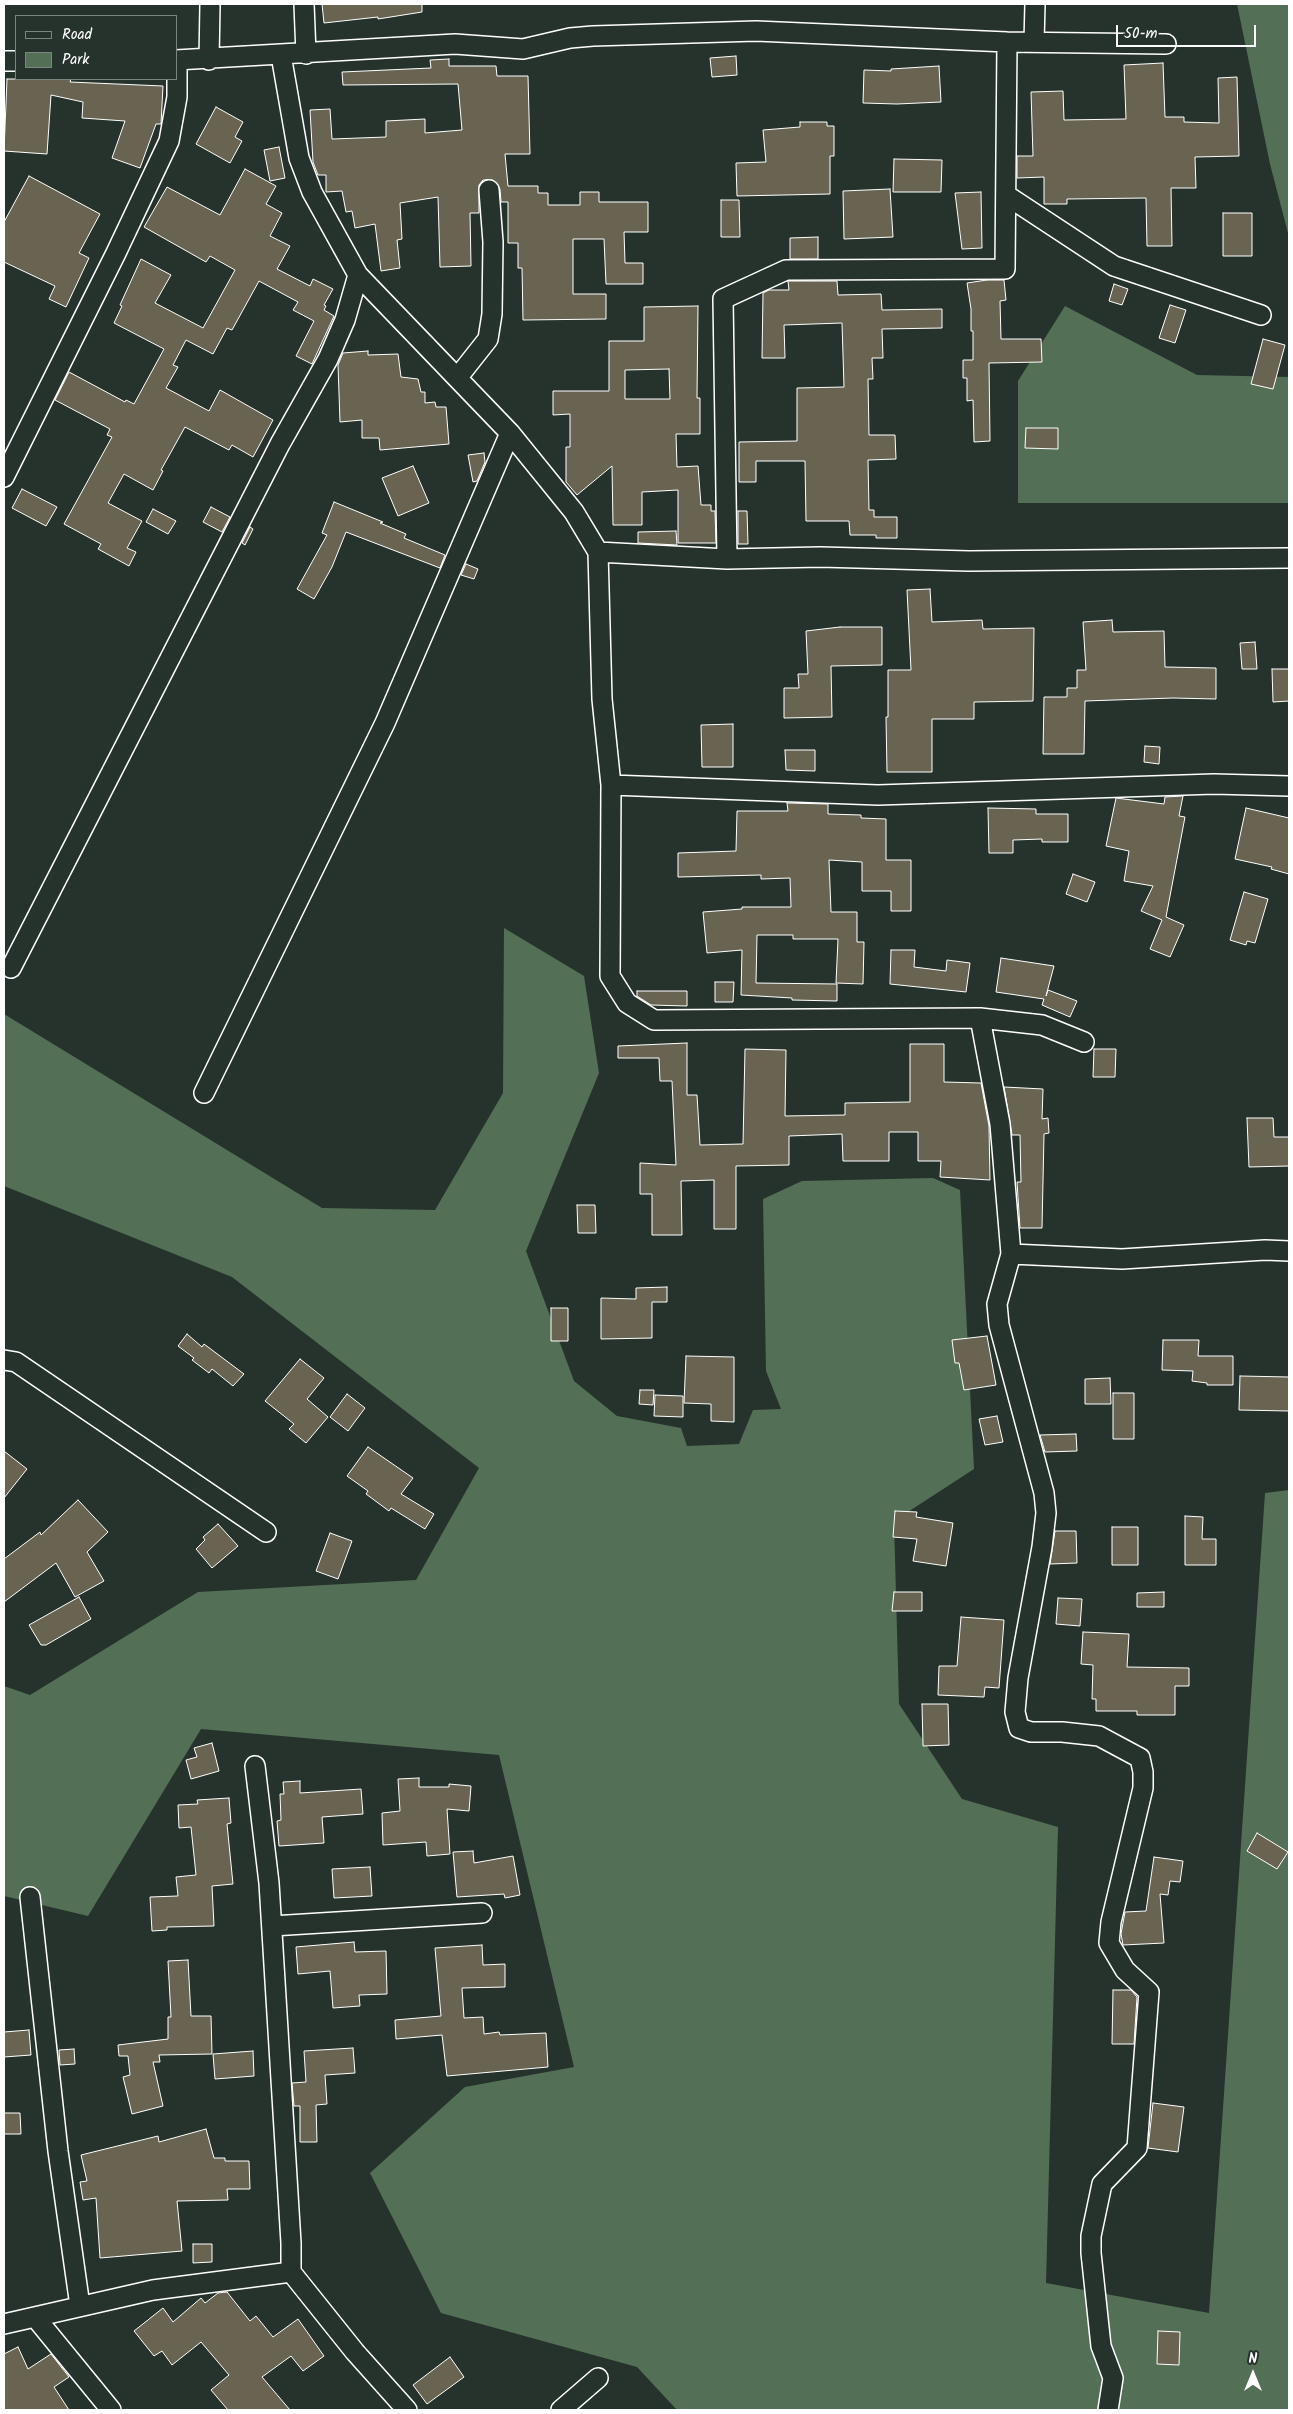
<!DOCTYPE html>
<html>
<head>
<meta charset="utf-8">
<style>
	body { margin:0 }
	#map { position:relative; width:1293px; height:2414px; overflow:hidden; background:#26332d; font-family:Kalam,sans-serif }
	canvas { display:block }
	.frame { position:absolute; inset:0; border:5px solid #fff; pointer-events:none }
	.legend { position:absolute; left:15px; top:15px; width:162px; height:65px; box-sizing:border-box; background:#26332d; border:1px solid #7d8581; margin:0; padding:6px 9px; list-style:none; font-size:15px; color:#fff }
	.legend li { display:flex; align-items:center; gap:10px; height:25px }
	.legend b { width:25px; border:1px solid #7d8581 }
	.north { position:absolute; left:1228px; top:2349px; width:50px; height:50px; -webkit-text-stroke:4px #26332d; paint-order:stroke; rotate:0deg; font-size:14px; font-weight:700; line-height:20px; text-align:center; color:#fff }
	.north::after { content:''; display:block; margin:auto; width:18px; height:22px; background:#fff; clip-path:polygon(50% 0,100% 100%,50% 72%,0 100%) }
	.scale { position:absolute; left:1116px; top:25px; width:140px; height:22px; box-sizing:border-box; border:2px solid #fff; border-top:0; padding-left:6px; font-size:15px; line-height:18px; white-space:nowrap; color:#fff; -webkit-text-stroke:4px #26332d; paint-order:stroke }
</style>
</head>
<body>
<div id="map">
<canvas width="1293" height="2414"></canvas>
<div class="frame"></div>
<ul class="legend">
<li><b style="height:6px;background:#26332d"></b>Road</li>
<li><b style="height:14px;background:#536f56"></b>Park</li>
</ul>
<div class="north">N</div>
<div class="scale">50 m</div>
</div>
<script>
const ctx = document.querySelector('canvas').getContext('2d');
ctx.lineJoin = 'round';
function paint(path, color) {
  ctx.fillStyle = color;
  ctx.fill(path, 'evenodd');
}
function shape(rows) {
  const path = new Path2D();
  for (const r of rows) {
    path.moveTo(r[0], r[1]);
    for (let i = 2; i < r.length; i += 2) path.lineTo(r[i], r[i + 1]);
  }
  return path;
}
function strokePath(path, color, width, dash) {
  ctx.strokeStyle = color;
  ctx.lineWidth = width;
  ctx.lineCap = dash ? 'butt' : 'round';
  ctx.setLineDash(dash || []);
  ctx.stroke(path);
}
const green = shape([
	[1237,4,1289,4,1289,237,1270,164],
	[1065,306,1197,375,1289,377,1289,503,1018,503,1018,381],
	[504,928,584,976,599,1073,526,1251,574,1381,617,1416,681,1428,687,1446,739,1444,753,1410,781,1409,766,1371,763,1199,802,1181,933,1178,960,1190,974,1469,894,1521,899,1704,962,1799,1058,1827,1046,2283,1209,2313,1265,1493,1289,1490,1289,2410,677,2410,637,2367,441,2313,370,2173,465,2087,574,2067,499,1755,201,1729,88,1916,4,1896,4,1686,30,1695,198,1592,416,1580,479,1468,232,1277,4,1186,4,1014,322,1208,435,1210,503,1093]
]);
const building = shape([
	[322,4,422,4,422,12,378,19,378,17,324,23,322,4],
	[736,56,737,75,712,77,710,58,736,56],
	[449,59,449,66,496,66,497,76,528,76,530,154,505,154,508,186,538,186,538,193,548,193,548,205,580,205,580,192,599,192,599,202,648,202,648,232,624,232,625,263,643,263,643,284,606,284,604,239,573,239,573,294,606,294,606,319,523,320,522,268,518,268,518,243,508,243,508,202,501,202,500,189,493,180,483,180,479,185,479,213,470,213,471,266,440,267,438,197,400,203,402,239,397,240,400,268,381,271,375,224,355,228,352,211,346,212,342,191,326,192,326,175,318,175,313,162,310,110,330,109,332,139,386,137,386,121,425,119,425,133,462,130,458,84,343,85,342,72,431,68,430,60,449,59],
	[1163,63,1165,117,1184,117,1184,122,1219,123,1218,78,1237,77,1239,156,1195,157,1196,188,1171,188,1172,246,1147,246,1146,198,1067,199,1067,204,1044,204,1044,177,1017,178,1017,156,1033,156,1031,92,1063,91,1064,120,1126,119,1124,65,1163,63],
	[939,66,941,102,897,104,863,103,864,70,891,71,891,69,939,66],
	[7,79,71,79,70,82,163,86,161,124,156,124,140,168,112,158,125,121,82,118,83,102,51,95,47,154,4,151,7,79],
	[216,107,243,122,235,137,242,141,230,163,196,144,216,107],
	[800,122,827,122,827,126,834,126,834,156,830,156,830,194,737,196,736,163,766,162,763,130,800,127,800,122],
	[279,147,285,178,270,181,264,150,279,147],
	[894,159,942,160,941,192,893,192,894,159],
	[245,169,276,186,266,204,282,213,270,236,290,246,277,269,310,286,313,279,333,289,324,305,326,306,324,310,334,316,312,364,296,356,314,321,293,310,298,302,259,281,232,330,227,328,213,354,186,340,173,365,178,367,166,388,209,411,220,390,273,420,253,457,232,445,229,450,185,427,161,470,163,471,153,490,124,474,108,503,142,521,127,548,136,552,129,566,98,549,101,544,64,524,112,437,107,435,110,429,55,400,69,372,125,402,126,400,134,404,164,349,114,323,122,306,120,305,141,259,171,275,155,303,203,328,235,270,210,256,206,262,144,227,167,187,220,215,245,169],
	[29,176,100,214,79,253,89,258,66,307,49,299,55,286,4,262,4,222,29,176],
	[890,189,893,237,844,239,843,191,890,189],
	[981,192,982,248,962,249,955,193,981,192],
	[721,200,739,200,740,237,721,237,721,200],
	[1223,213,1252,213,1252,256,1223,256,1223,213],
	[818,237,818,259,790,259,790,238,818,237],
	[987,280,1004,280,1006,300,1000,301,1001,339,1041,339,1042,362,989,363,990,441,974,442,973,400,967,401,967,378,963,378,963,360,973,360,973,331,971,331,971,309,967,283,987,280],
	[788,281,837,281,838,295,881,294,882,310,942,309,942,328,882,329,883,358,872,358,873,379,868,379,869,435,895,435,896,459,868,460,869,510,874,510,874,517,897,517,897,538,876,538,876,535,850,535,849,521,806,521,805,461,756,461,756,482,739,482,739,442,797,441,797,388,844,387,842,323,784,325,785,358,762,358,763,293,769,290,789,290,788,281],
	[1114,284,1128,289,1122,305,1109,301,1114,284],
	[1170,305,1186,310,1175,343,1159,338,1170,305],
	[698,306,697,398,700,398,700,434,676,434,677,467,698,466,701,505,711,505,711,511,715,511,716,543,678,543,678,490,642,492,642,525,613,525,612,466,577,495,566,482,566,447,570,447,570,414,553,415,553,391,609,391,609,341,644,341,644,307,698,306],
	[669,369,670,399,625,399,625,370,669,369],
	[1263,339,1285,345,1273,389,1251,384,1263,339],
	[368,351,368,355,398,354,401,377,418,379,421,392,425,392,425,403,435,402,436,407,446,407,449,444,380,450,379,438,362,438,362,420,340,422,338,365,343,353,368,351],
	[1026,428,1058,428,1058,449,1025,448,1026,428],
	[484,453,485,462,477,481,473,482,468,455,484,453],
	[413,466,429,503,398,516,382,478,413,466],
	[22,489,57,507,46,526,12,508,22,489],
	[334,502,383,522,380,523,406,534,404,538,445,555,440,568,346,532,332,567,314,599,297,589,327,535,322,533,334,502],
	[211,507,230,517,222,532,203,522,211,507],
	[153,509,176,521,168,534,146,522,153,509],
	[738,511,747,511,748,544,738,544,738,511],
	[250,527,253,529,245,545,242,543,250,527],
	[676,531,677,545,638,543,638,532,676,531],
	[466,564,478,569,474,579,461,575,466,564],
	[930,589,932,622,982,620,983,629,1034,628,1033,701,974,702,974,719,932,719,932,772,887,772,886,717,888,717,888,670,911,670,907,590,930,589],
	[1112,620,1113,632,1164,631,1165,667,1216,668,1216,699,1173,698,1085,701,1084,754,1043,754,1044,697,1067,697,1067,688,1077,688,1077,670,1086,670,1083,622,1112,620],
	[840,627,882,627,882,665,831,666,832,717,784,718,784,688,799,688,798,674,808,674,806,631,840,627],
	[1255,642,1257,669,1242,669,1240,643,1255,642],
	[1272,669,1289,669,1289,701,1273,702,1272,669],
	[733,724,733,767,702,767,701,725,733,724],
	[1145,746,1160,747,1159,764,1144,762,1145,746],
	[785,750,815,750,815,771,786,770,785,750],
	[1183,796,1179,816,1185,817,1166,917,1184,925,1170,957,1150,949,1162,920,1141,911,1153,886,1124,881,1129,851,1106,846,1116,798,1164,804,1165,797,1183,796],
	[787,803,828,804,828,814,861,815,861,818,886,819,886,860,911,860,911,911,891,911,891,891,862,891,862,862,829,860,831,912,857,912,857,942,864,942,863,984,836,983,838,939,793,939,793,935,757,935,756,983,837,984,837,1001,792,1000,792,998,741,995,742,950,707,953,703,912,742,909,742,907,791,907,790,878,761,879,761,875,678,877,678,853,736,851,737,811,788,811,787,803],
	[988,808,1036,809,1036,814,1068,814,1068,842,1042,842,1042,839,1013,840,1013,853,989,853,988,808],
	[1246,808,1289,818,1289,874,1271,869,1272,867,1235,859,1246,808],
	[1073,874,1095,882,1087,902,1066,894,1073,874],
	[1244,892,1268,899,1255,943,1247,941,1246,945,1230,940,1244,892],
	[891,950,915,950,914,967,946,971,947,960,970,963,966,992,890,984,891,950],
	[1001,958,1054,966,1046,996,1048,990,1077,1001,1070,1017,1042,1005,1044,999,996,992,1001,958],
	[715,982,734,982,733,1002,715,1002,715,982],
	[637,991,687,991,687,1006,651,1005,637,996,637,991],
	[687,1043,687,1095,697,1095,700,1145,743,1144,745,1049,786,1050,785,1116,845,1115,845,1103,910,1102,910,1044,944,1044,944,1082,981,1083,989,1126,990,1180,940,1177,941,1161,918,1161,918,1132,889,1132,889,1161,843,1161,842,1134,789,1136,789,1165,736,1166,736,1229,714,1229,714,1180,681,1181,682,1235,652,1235,652,1194,640,1194,640,1163,676,1165,672,1081,660,1081,659,1058,618,1058,618,1046,687,1043],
	[1094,1049,1116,1049,1115,1077,1093,1077,1094,1049],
	[1004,1087,1043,1089,1042,1119,1048,1118,1049,1133,1044,1134,1042,1228,1020,1228,1017,1182,1021,1182,1020,1135,1012,1135,1004,1087],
	[1247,1118,1273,1118,1274,1137,1289,1137,1289,1166,1249,1167,1247,1118],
	[577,1205,595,1205,596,1233,578,1233,577,1205],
	[667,1287,667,1302,652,1302,652,1338,601,1339,601,1298,636,1299,636,1288,667,1287],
	[551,1308,568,1308,568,1341,551,1341,551,1308],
	[187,1334,202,1347,204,1344,244,1374,233,1386,212,1369,209,1373,192,1360,194,1358,178,1346,187,1334],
	[987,1336,996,1385,964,1390,959,1363,955,1363,952,1340,987,1336],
	[1163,1340,1199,1340,1198,1356,1233,1356,1233,1385,1207,1385,1207,1383,1192,1381,1193,1371,1162,1370,1163,1340],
	[686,1356,734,1357,734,1422,711,1421,711,1404,684,1403,686,1356],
	[300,1359,324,1378,307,1399,328,1417,306,1443,289,1429,294,1424,265,1401,300,1359],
	[1240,1376,1289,1377,1289,1411,1239,1410,1240,1376],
	[1110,1378,1111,1404,1085,1404,1085,1379,1110,1378],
	[640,1390,654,1390,653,1405,639,1404,640,1390],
	[1113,1393,1134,1393,1134,1439,1113,1439,1113,1393],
	[347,1394,365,1408,348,1431,330,1417,347,1394],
	[655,1395,683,1396,683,1417,654,1416,655,1395],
	[997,1416,1003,1442,985,1445,979,1419,997,1416],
	[1076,1434,1077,1451,1045,1452,1040,1435,1076,1434],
	[368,1447,413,1478,401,1494,434,1514,425,1529,391,1508,389,1511,366,1494,368,1491,347,1476,368,1447],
	[4,1451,27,1469,4,1498,4,1451],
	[78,1500,108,1532,87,1552,104,1581,75,1597,56,1563,4,1602,4,1559,40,1532,41,1535,78,1500],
	[895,1511,917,1512,916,1517,953,1523,946,1566,913,1561,917,1539,893,1537,895,1511],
	[1185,1516,1203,1517,1202,1539,1216,1539,1216,1565,1185,1565,1185,1516],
	[218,1524,238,1546,212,1568,196,1549,205,1540,203,1537,218,1524],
	[1112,1527,1138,1527,1138,1565,1112,1565,1112,1527],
	[1055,1531,1076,1531,1077,1563,1050,1564,1055,1531],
	[330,1533,352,1541,338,1579,316,1571,330,1533],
	[894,1592,922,1592,922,1611,892,1611,894,1592],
	[1164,1592,1164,1607,1137,1607,1137,1593,1164,1592],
	[79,1597,91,1619,46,1645,41,1645,29,1625,79,1597],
	[1058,1598,1082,1599,1080,1626,1056,1624,1058,1598],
	[961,1617,1004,1620,999,1688,985,1687,984,1697,938,1695,939,1666,957,1666,961,1617],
	[1083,1632,1129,1634,1127,1667,1189,1668,1189,1686,1175,1686,1175,1715,1137,1715,1137,1711,1096,1711,1096,1699,1092,1699,1093,1665,1081,1664,1083,1632],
	[922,1704,948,1704,949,1745,923,1746,922,1704],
	[212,1743,219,1771,191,1779,186,1760,197,1757,194,1748,212,1743],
	[419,1778,419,1787,449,1787,449,1784,471,1786,469,1811,447,1809,450,1854,427,1856,426,1842,383,1845,382,1813,400,1811,398,1779,419,1778],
	[300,1781,300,1793,361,1789,363,1814,322,1817,324,1843,279,1846,277,1821,281,1820,280,1794,284,1794,283,1782,300,1781],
	[229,1798,231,1823,227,1824,233,1884,212,1886,214,1926,167,1927,167,1930,152,1931,150,1897,178,1896,176,1877,196,1875,191,1827,179,1828,178,1805,198,1804,197,1800,229,1798],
	[1257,1833,1288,1852,1277,1869,1247,1851,1257,1833],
	[473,1851,474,1863,513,1856,520,1895,505,1898,504,1894,457,1897,453,1852,473,1851],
	[1154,1857,1183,1861,1180,1882,1170,1881,1168,1895,1160,1894,1164,1943,1123,1945,1121,1934,1125,1912,1146,1911,1154,1857],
	[370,1867,372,1896,334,1898,332,1869,370,1867],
	[354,1942,355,1952,386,1951,387,1994,359,1995,360,2006,333,2008,330,1971,298,1974,296,1947,354,1942],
	[482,1945,483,1965,505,1964,505,1987,462,1988,464,2018,483,2017,484,2034,499,2032,500,2035,546,2033,548,2067,447,2076,442,2035,396,2039,395,2020,441,2016,435,1948,482,1945],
	[188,1960,191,2016,211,2016,212,2054,159,2055,160,2062,153,2062,163,2106,132,2114,123,2077,130,2075,128,2056,119,2056,118,2045,168,2039,168,2017,171,2017,168,1961,188,1960],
	[1113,1990,1131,1990,1137,1997,1134,2044,1112,2044,1113,1990],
	[29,2030,31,2055,4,2057,4,2032,29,2030],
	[353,2048,355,2073,325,2075,327,2104,316,2105,317,2142,300,2142,300,2106,294,2106,292,2083,306,2082,304,2051,353,2048],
	[74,2049,75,2064,60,2065,59,2050,74,2049],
	[253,2051,254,2076,215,2079,213,2054,253,2051],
	[1153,2103,1184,2107,1178,2152,1148,2148,1153,2103],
	[4,2113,20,2113,21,2134,4,2134,4,2113],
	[206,2129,214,2158,225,2158,225,2161,249,2161,250,2189,227,2189,228,2200,177,2201,182,2251,100,2258,96,2198,83,2200,80,2182,87,2181,81,2155,158,2136,159,2142,206,2129],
	[193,2244,212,2244,212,2262,193,2263,193,2244],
	[227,2292,250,2321,256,2316,273,2337,298,2319,324,2356,303,2371,291,2356,262,2377,290,2410,228,2410,211,2390,229,2375,201,2342,172,2365,162,2351,154,2356,134,2331,163,2308,173,2322,201,2298,205,2303,218,2293,227,2292],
	[1158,2331,1180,2332,1179,2365,1157,2364,1158,2331],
	[18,2347,28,2369,51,2354,69,2377,54,2387,69,2410,4,2410,4,2354,18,2347],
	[450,2357,464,2377,427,2404,413,2385,450,2357]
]);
const street = shape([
	[304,4,306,54],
	[1034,42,1035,4],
	[281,55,299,158,312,192,358,275,510,433,574,512,598,552,602,699,611,785,610,976,627,1003,654,1020,980,1018,1042,1025,1084,1042],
	[176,60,455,44,523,49,570,38,593,36,756,31,1007,42,1166,44],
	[209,60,210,4],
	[4,61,16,61],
	[1006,195,1114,266,1261,315],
	[458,377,488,339,492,314,493,242,489,190],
	[4,477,116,253,169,141,177,97,177,60],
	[598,552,727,559,820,557,969,561,1289,558],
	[727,559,723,299,786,270,1005,269,1007,42],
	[611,785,878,795,1214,784,1289,786],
	[11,968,280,444,328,359,345,320,358,275],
	[980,1018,1000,1124,1011,1254,997,1304,999,1325,1044,1493,1046,1513,1042,1547,1018,1678,1015,1712,1019,1728,1031,1732,1062,1732,1099,1736,1140,1758,1143,1772,1143,1788,1111,1922,1109,1943,1125,1970,1149,1992,1137,2148,1102,2184,1091,2236,1091,2253,1101,2346,1113,2378,1108,2410],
	[204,1093,385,723,510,433],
	[1011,1254,1122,1259,1265,1250,1289,1251],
	[4,1360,16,1362,266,1532],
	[255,1766,269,1883,291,2243,291,2272],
	[30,1897,58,2151,80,2306],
	[272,1926,482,1913],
	[35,2317,111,2410],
	[4,2324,153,2290,291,2272,355,2352,407,2410],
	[561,2410,598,2378]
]);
paint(green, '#536f56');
paint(building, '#696452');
strokePath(building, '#fff', 1);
strokePath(street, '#fff', 22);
strokePath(street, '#26332d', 19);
</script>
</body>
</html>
